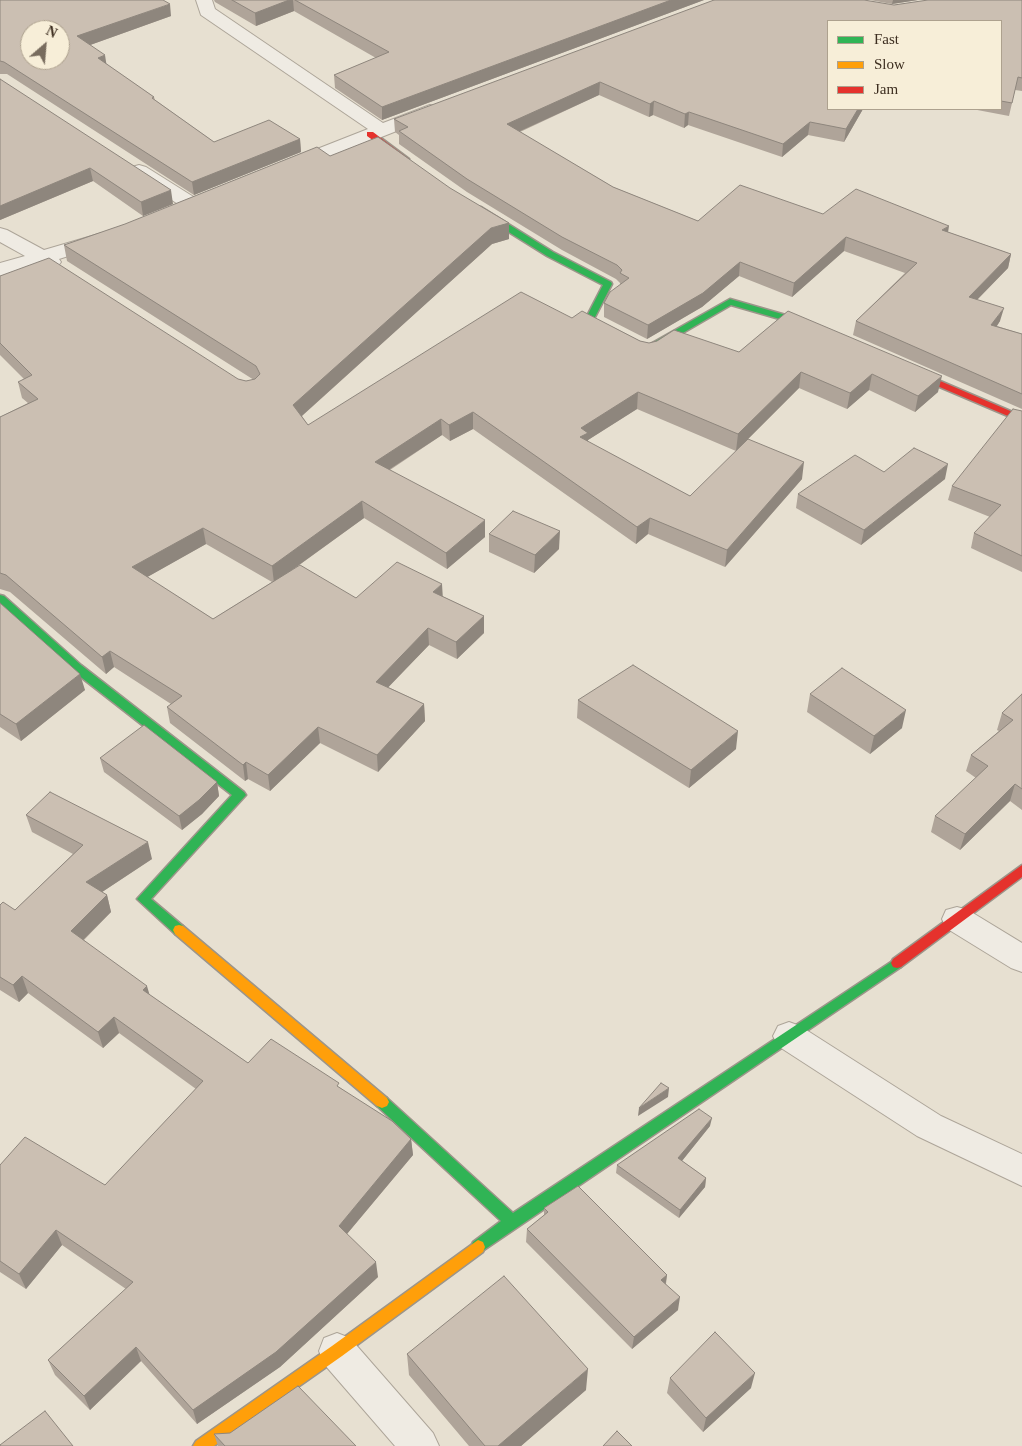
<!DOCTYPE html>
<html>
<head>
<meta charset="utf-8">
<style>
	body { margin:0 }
	#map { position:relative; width:1022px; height:1446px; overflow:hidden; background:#e7e0d1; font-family:"Times New Roman",serif }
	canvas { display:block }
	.legend { position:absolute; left:827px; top:20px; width:175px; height:90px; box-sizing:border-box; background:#f7eed8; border:1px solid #ada18e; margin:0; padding:6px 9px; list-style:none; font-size:15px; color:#3d2e20 }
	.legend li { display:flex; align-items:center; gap:10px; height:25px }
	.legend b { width:25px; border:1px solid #ada18e }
	.north { position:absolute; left:20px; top:20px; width:50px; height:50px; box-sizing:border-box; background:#f7eed8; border:1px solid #ada18e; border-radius:50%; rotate:27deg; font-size:14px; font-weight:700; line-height:20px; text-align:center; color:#3d2e20 }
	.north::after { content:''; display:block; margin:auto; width:18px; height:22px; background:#786c5e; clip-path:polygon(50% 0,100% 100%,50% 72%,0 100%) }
</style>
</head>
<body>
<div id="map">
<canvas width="1022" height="1446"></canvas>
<ul class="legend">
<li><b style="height:6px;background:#30b455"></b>Fast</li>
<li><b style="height:6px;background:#ff9f0a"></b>Slow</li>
<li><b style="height:6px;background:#e5322d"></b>Jam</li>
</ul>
<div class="north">N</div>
</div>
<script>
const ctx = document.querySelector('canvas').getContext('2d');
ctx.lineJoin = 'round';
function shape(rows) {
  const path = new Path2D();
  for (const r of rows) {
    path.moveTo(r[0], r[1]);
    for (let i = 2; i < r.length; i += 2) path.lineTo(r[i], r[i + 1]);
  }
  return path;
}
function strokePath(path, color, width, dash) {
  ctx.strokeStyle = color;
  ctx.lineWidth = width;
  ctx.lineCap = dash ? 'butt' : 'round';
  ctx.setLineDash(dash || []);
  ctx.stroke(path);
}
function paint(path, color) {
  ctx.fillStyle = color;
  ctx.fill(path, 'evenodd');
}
const street = shape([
	[196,0,212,0,215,9,383,123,430,105,437,107,439,111,437,115,298,170,291,172,284,170,281,166,284,162,368,129,201,15,196,0],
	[139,165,146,167,200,201,203,205,200,209,193,211,186,209,132,175,129,171,132,167,139,165],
	[0,228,7,230,44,250,102,233,109,235,112,239,109,243,59,259,61,262,58,266,51,268,40,264,0,276,0,263,25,256,0,242,0,228],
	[957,907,968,910,1022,943,1022,972,1011,968,946,928,942,919,946,910,957,907],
	[789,1022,800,1026,941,1116,1022,1154,1022,1186,917,1136,778,1046,773,1036,778,1026,789,1022],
	[337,1333,350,1338,433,1433,439,1446,395,1446,324,1364,319,1351,324,1338,337,1333]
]);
const fast = shape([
	[475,207,481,207,553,252,611,282,612,284,594,319,647,346,730,299,803,320,820,329,819,331,813,331,797,324,731,305,650,352,644,352,585,320,603,285,547,256,475,211,475,207],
	[0,595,4,596,81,665,244,792,246,795,151,899,183,926,185,930,183,934,179,935,175,934,137,899,232,795,73,671,0,605,0,595],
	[897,958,901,959,903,963,901,967,478,1254,473,1252,471,1247,473,1242,501,1221,377,1106,375,1102,377,1098,382,1096,387,1098,513,1213,897,958]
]);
const slow = shape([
	[179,925,183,926,387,1098,389,1102,387,1106,382,1108,377,1106,175,934,173,930,175,926,179,925],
	[478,1240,483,1242,485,1247,483,1252,342,1356,214,1446,193,1446,196,1441,332,1346,478,1240]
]);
const jam = shape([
	[367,132,373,132,409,159,402,161,367,136,367,132],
	[905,366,1022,416,1022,422,902,371,902,367,905,366],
	[1022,865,1022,877,901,967,897,968,893,967,891,963,893,959,1022,865]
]);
const wall = shape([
	[0,0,171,16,90,45,106,64,154,97,155,100,214,142,300,139,301,152,194,195,7,74,0,74],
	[214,0,704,0,382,120,335,88,334,75,376,58,294,11,256,26,215,2],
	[870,0,918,0,892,4],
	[1022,0,1022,91,1015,90,1009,116,972,109,1001,109,1001,21,828,21,863,109,844,142,808,135,782,157,688,125,684,128,653,115,649,117,599,95,520,132,613,187,698,221,823,214,948,232,1011,254,1008,268,977,300,1000,321,997,326,1022,334,1022,409,853,335,856,321,905,273,844,251,792,297,739,276,702,307,647,339,604,317,604,303,620,285,620,283,616,279,562,250,467,192,399,144,399,135,395,132,394,119,894,5],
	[0,79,173,204,143,216,93,181,0,220],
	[330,156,509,239,492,244,302,416,308,425,572,318,640,341,649,343,739,352,788,311,938,392,915,412,869,390,847,409,799,388,736,451,637,409,588,440,588,442,690,496,802,479,725,567,648,534,636,544,473,429,450,441,442,435,390,470,485,537,447,569,364,518,291,571,356,598,442,596,484,616,484,633,457,659,429,645,388,687,424,704,425,721,378,772,320,743,270,791,248,779,245,781,170,723,167,707,171,704,114,667,106,674,10,592,0,589,0,417,28,403,22,398,18,382,24,379,0,355,0,276,238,379,246,381,254,380,67,261,64,245],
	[206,544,272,582,213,619,147,577],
	[1022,411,1022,572,971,548,974,533,990,517,948,500,952,486],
	[945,479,861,545,796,508,798,494],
	[489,534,559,549,534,573,489,552],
	[0,603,85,690,21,741,0,727],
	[810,694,902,728,870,754,807,712],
	[1022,694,1022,810,1010,801,960,850,931,832,935,816,976,778,966,771,971,755,999,731,997,730,1002,713],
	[578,700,736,749,689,788,577,718],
	[100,758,217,782,219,796,202,814,182,830,104,772],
	[26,815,152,859,102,892,107,895,111,912,84,940,150,995,248,1063,339,1087,411,1139,413,1155,347,1234,378,1277,280,1367,197,1424,141,1361,90,1410,55,1375,48,1360,126,1289,62,1245,26,1289,0,1272,0,1165,105,1185,196,1089,119,1033,103,1048,28,993,19,1002,0,990,0,905,15,910,73,854,32,832],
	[710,1126,682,1161,706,1178,705,1187,679,1218,616,1173,617,1165],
	[544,1208,667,1275,666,1284,678,1310,632,1349,526,1242,527,1229,544,1215],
	[407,1354,586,1390,521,1446,469,1446,409,1375],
	[670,1378,751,1388,703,1432,667,1393],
	[214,1434,356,1446,218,1446]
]);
const shadedWall = shape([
	[289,0,293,0,294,11,256,26,255,13],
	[671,0,704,0,382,120,382,107],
	[893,0,918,0,892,4],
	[170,4,171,16,79,49,77,36],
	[105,55,107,68,98,58],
	[600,82,599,95,507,137,507,124],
	[654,101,653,115,649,117,650,104],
	[858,109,863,109,844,142,846,129],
	[689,112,688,125,684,128,685,114],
	[810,122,808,135,782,157,783,144],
	[300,139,301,152,194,195,192,182],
	[90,168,93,181,0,220,0,206],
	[171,190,173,204,143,216,141,202],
	[509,223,509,239,492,244,295,422,293,405,491,228],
	[949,226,947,239,942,230],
	[846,237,844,251,792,297,794,283],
	[1011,254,1008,268,966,311,969,297],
	[740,262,739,276,702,307,647,339,648,325],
	[1004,308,1000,321,988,339,991,325],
	[801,372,799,388,736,451,738,434],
	[872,374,869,390,847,409,850,393],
	[942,376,938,392,915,412,918,396],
	[638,392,637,409,588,440,588,449,579,454,581,428],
	[473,412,473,429,450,441,449,425],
	[441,419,442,435,376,478,375,462],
	[804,462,802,479,725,567,727,550],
	[948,464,945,479,861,545,864,530],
	[362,501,364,518,274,583,272,566],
	[650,518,648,534,636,544,637,527],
	[485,520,485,537,447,569,446,553],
	[203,528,206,544,135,584,132,567],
	[560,531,559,549,534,573,535,555],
	[442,584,443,600,433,592],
	[484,616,484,633,457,659,456,642],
	[428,628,429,645,378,698,376,682],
	[110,651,114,667,106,674,102,657],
	[80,674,85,690,21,741,16,724],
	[424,704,425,721,378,772,377,755],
	[906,710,902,728,870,754,874,736],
	[318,727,320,743,270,791,268,775],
	[738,731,736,749,689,788,691,770],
	[246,762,248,779,245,781,243,765],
	[217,782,219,796,202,814,182,830,179,816],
	[1015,784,1010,801,960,850,965,834],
	[148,842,152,859,90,900,86,882],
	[107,895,111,912,76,947,71,931],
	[22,976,28,993,19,1002,13,985],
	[147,986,152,1003,143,990],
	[114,1017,119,1033,103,1048,98,1032],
	[669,1088,668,1097,638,1116,639,1108],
	[712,1118,710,1126,677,1167,678,1158],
	[411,1139,413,1155,341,1241,339,1226],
	[706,1178,705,1187,679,1218,680,1210],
	[56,1230,62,1245,26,1289,19,1274],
	[376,1262,378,1277,280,1367,197,1424,193,1410],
	[667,1275,665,1287,661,1280],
	[680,1297,678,1310,632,1349,634,1337],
	[136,1347,141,1361,90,1410,84,1396],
	[588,1369,586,1390,521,1446,498,1446],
	[755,1373,751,1388,703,1432,706,1418]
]);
const building = shape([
	[0,0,163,0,170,4,77,36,105,55,98,58,154,97,152,98,214,142,269,120,300,139,192,182,4,62,0,61,0,0],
	[30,30,60,30,60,60,30,60,30,30],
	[232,0,289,0,255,13,232,0],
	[295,0,671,0,382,107,334,75,389,52,295,0],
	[714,0,864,0,894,5,928,0,1022,0,1022,78,1018,77,1012,103,1001,101,1001,21,828,21,828,109,858,109,846,129,810,122,783,144,689,112,685,114,654,101,650,104,600,82,507,124,613,187,698,221,740,185,823,214,856,189,949,226,942,230,1011,254,969,297,1004,308,991,325,1022,334,1022,394,856,321,917,263,846,237,794,283,740,262,703,293,648,325,604,303,610,292,629,278,620,273,622,270,617,265,562,237,467,179,399,131,408,127,394,119,714,0],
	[0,79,171,190,141,202,90,168,0,206,0,79],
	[378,137,450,188,509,223,491,228,293,405,308,425,521,292,572,318,582,311,640,341,649,343,657,341,674,330,739,352,788,311,942,376,918,396,872,374,850,393,801,372,738,434,638,392,581,428,588,433,580,437,690,496,748,439,804,462,727,550,650,518,637,527,473,412,449,425,441,419,375,462,485,520,446,553,362,501,272,566,203,528,132,567,213,619,300,565,356,598,397,562,442,584,433,592,484,616,456,642,428,628,376,682,424,704,377,755,318,727,268,775,246,762,243,765,167,707,182,696,110,651,102,657,6,575,0,573,0,417,38,399,18,382,32,375,0,343,0,276,49,258,238,379,246,381,255,379,260,374,256,366,64,245,125,224,317,147,330,156,378,137],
	[1013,409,1022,411,1022,556,974,533,1001,505,952,486,1013,409],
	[914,448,948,464,864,530,798,494,855,455,884,472,914,448],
	[513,511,560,531,535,555,489,534,513,511],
	[0,603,80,674,16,724,0,714,0,603],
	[633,665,738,731,691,770,578,700,633,665],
	[842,668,906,710,874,736,810,694,842,668],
	[1022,694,1022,789,1015,784,965,834,935,816,988,766,971,755,1013,720,1002,713,1022,694],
	[144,725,217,782,199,800,179,816,100,758,144,725],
	[50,792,148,842,86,882,107,895,71,931,147,986,143,990,248,1063,271,1039,339,1083,337,1086,392,1121,411,1139,339,1226,376,1262,276,1352,193,1410,136,1347,84,1396,48,1360,133,1282,56,1230,19,1274,0,1261,0,1165,25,1137,105,1185,203,1081,114,1017,98,1032,22,976,13,985,0,977,0,905,3,902,15,910,83,845,26,815,50,792],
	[661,1083,669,1088,639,1108,661,1083],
	[699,1109,712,1118,678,1158,706,1178,680,1210,617,1165,699,1109],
	[578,1186,667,1275,661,1280,680,1297,634,1337,527,1229,548,1212,544,1208,578,1186],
	[504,1276,588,1369,498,1446,485,1446,407,1354,504,1276],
	[715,1332,755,1373,706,1418,670,1378,715,1332],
	[298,1386,356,1446,225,1446,214,1434,230,1433,298,1386],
	[45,1411,73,1446,0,1446,0,1445,45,1411],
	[617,1431,632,1446,603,1446,617,1431]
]);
strokePath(street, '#ada599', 2);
strokePath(fast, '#9c958a', 3);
strokePath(slow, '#9c958a', 3);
strokePath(jam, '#9c958a', 3);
paint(street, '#efebe3');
paint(fast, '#30b455');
paint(slow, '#ff9f0a');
paint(jam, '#e5322d');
paint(wall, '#afa499');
paint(shadedWall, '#8e867d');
paint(building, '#cbbfb2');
strokePath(building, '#8e867d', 1);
</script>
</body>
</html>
